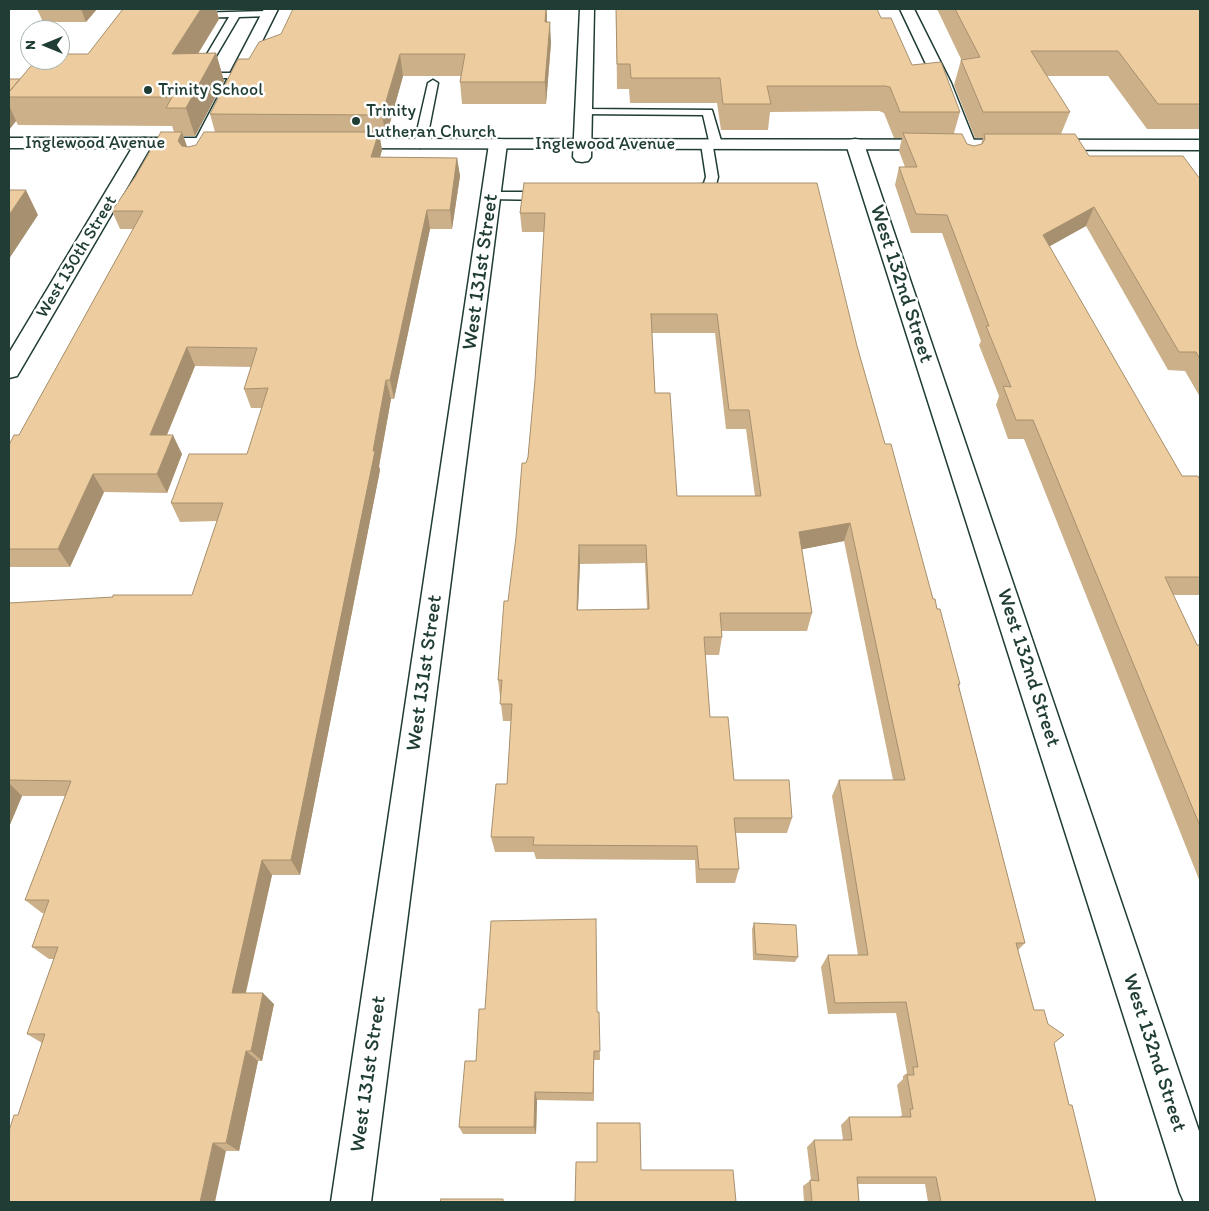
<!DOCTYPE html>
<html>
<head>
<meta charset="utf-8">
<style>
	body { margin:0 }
	#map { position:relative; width:1209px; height:1211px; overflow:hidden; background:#fff; font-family:Itim,sans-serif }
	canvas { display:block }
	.frame { position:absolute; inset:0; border:10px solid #1f3d34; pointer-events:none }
	.north { position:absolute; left:20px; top:20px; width:50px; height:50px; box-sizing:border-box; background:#fff; border:1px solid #a5b1ae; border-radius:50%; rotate:270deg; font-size:14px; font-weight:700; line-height:20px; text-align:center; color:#1f3d34 }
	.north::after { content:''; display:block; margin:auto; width:18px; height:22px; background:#1f3d34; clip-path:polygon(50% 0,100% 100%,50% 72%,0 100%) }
</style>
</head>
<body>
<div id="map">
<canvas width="1209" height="1211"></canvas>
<div class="frame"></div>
<div class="north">N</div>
</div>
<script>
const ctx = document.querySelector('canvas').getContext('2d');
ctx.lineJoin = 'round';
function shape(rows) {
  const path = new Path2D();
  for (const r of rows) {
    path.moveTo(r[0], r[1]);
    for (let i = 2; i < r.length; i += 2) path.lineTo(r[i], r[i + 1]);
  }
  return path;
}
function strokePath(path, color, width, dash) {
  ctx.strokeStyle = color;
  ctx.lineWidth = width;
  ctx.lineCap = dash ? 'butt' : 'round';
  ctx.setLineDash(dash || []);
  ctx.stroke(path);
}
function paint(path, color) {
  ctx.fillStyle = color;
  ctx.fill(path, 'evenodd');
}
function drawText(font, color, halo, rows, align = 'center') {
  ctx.font = font + ' Itim,sans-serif';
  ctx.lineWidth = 5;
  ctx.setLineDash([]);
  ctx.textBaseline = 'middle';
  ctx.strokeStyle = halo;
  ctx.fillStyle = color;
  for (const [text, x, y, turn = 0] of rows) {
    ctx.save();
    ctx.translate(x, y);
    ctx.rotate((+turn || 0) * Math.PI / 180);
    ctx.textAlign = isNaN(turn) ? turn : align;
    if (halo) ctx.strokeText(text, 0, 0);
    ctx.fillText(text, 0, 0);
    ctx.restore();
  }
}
const lane = shape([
	[268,11,273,14,271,16,239,17,206,73,236,73,241,76,240,78,195,78,194,76,229,17,192,18,189,17,189,13,268,11],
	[433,80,438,83,426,144,420,148,414,144,428,83,433,80],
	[584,109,712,110,722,144,720,146,713,147,718,177,716,185,706,193,692,198,688,199,682,195,684,192,704,183,706,177,701,144,703,142,709,141,703,115,580,114,578,112,580,110,584,109],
	[492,192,548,192,554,196,548,200,488,199,486,196,488,193,492,192]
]);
const street = shape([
	[264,9,278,9,204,158,201,162,195,163,189,162,186,158,264,9],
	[580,9,594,9,591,157,588,161,582,162,576,161,573,157,580,9],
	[900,9,914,9,951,83,975,143,978,157,975,161,969,162,963,161,960,157,957,143,935,83,900,9],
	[144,138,150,139,153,143,20,371,17,376,9,378,9,353,135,143,138,139,144,138],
	[498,139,504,140,507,144,371,1202,331,1202,489,144,492,140,498,139],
	[855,139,861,140,864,144,1200,1134,1200,1202,1184,1202,1180,1193,846,144,849,140,855,139]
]);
const secondary = shape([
	[9,138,234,138,240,139,243,143,240,147,234,148,9,148,9,138],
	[344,139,1200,140,1200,150,338,148,335,144,338,140,344,139]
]);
const wall = shape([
	[37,9,97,9,86,22,43,22],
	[123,9,225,9,216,9,219,19,198,54,216,53,224,81,195,136,183,136,187,146,188,147,196,145,215,132,210,114,249,59,547,9,547,22,551,43,546,104,462,104,460,82,461,76,403,76,386,137,379,137,382,150,380,157,457,158,460,176,452,229,430,229,394,399,391,399,379,466,380,470,300,875,272,875,246,993,274,1004,262,1061,258,1061,239,1151,226,1151,18,1115,42,1043,27,1034,54,959,49,959,32,947,44,913,42,913,25,900,65,796,22,796,9,827,9,603,192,595,217,521,180,522,171,503,247,454,262,408,251,408,244,389,251,367,195,366,167,435,182,454,167,493,104,492,70,567,9,567,9,445,19,435,133,229,120,229,112,211,174,132,172,126,18,125,16,121,9,130,9,79,20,79,88,54],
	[616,9,881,18,912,65,960,112,954,133,967,144,974,146,981,144,983,138,975,138,954,85,961,60,961,59,937,9,1200,9,1200,129,1147,129,1108,76,1047,76,1070,112,1061,134,1089,156,1200,179,1200,397,1185,371,1168,370,1086,226,1049,246,1182,476,1200,480,1200,595,1173,595,1197,645,1200,645,1200,882,1024,439,1008,439,996,405,999,396,979,345,981,341,942,233,911,233,895,185,899,167,905,167,899,151,902,138,894,138,884,113,879,111,770,112,768,130,721,130,717,103,630,103,629,89,617,89],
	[524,183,857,346,885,444,960,684,959,687,1025,943,1018,950,1034,1010,1054,1043,1069,1105,1096,1202,928,1202,925,1184,858,1184,859,1202,804,1202,803,1186,811,1180,807,1147,814,1140,843,1140,841,1125,849,1117,900,1117,902,1115,897,1085,903,1079,903,1076,907,1073,896,1013,828,1014,821,967,828,955,858,955,832,796,839,780,893,780,844,541,802,549,812,613,807,631,722,631,722,637,719,655,705,655,710,717,734,780,792,818,787,833,736,833,739,869,735,883,696,883,695,860,536,859,534,852,495,852,491,837,507,784,511,721,503,721,498,680,528,457,535,380,544,232,522,232,520,213],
	[652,333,715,333,726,429,746,429,755,496,677,496,655,393],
	[645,563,647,609,578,610,580,564],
	[754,923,798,957,795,962,753,960,752,929],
	[597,1012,599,1012,600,1060,594,1060,594,1101,537,1100,536,1134,463,1134,459,1127,476,1061]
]);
const shadedWall = shape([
	[81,9,97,9,86,22],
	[201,9,216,9,219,19,181,81,172,54],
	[547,9,547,27,545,22],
	[550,22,551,43,546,104,545,82],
	[216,53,224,81,195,136,186,108],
	[400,54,403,76,386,137,382,115],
	[9,105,16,121,9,130],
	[182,132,188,150,184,159,178,141],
	[379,132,382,150,375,175,371,157],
	[457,158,460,176,452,229,450,210],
	[26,190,38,215,9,259,9,215],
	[1094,207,1086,226,1036,254,1043,235],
	[427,210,430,229,394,399,390,380],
	[187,347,195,366,159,454,150,435],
	[386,380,391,399,379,466,380,470,300,875,291,860,373,451],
	[173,435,182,454,167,493,157,474],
	[93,474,104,492,70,567,58,549],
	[850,523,844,541,794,551,799,532],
	[579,545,580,564,577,628,577,610],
	[9,783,22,796,9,827],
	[262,860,272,875,243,1004,232,993],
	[263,993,274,1004,262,1061,251,1051],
	[246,1051,258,1061,239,1151,226,1143],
	[535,1092,537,1100,536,1134,534,1127],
	[213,1143,226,1151,215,1202,200,1202]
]);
const building = shape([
	[123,9,201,9,172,54,216,53,186,108,166,108,172,97,9,97,9,92,36,60,60,60,60,54,88,54,123,9],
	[293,9,546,9,545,22,550,22,545,82,460,82,465,54,400,54,382,115,210,114,238,59,249,59,259,42,281,34,293,9],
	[616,9,877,9,881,18,891,18,912,65,941,62,960,112,900,112,890,87,885,86,767,86,771,104,723,104,720,78,631,78,630,64,617,64,616,9],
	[955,9,1200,9,1200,104,1158,104,1118,51,1031,51,1070,112,983,112,961,60,980,57,955,9],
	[9,79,20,79,9,92,9,79],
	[161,132,182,132,178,141,182,146,188,147,196,145,204,132,379,132,371,157,457,158,450,210,427,210,390,380,386,380,373,451,375,451,291,860,262,860,232,993,263,993,251,1051,246,1051,226,1143,213,1143,200,1202,9,1202,9,1131,14,1115,18,1115,45,1034,27,1034,58,947,32,947,49,900,25,900,71,781,9,780,9,603,113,597,113,595,192,595,223,503,171,503,189,454,247,454,268,388,244,389,257,348,187,347,150,435,173,435,157,474,93,474,58,549,9,549,9,445,14,435,19,435,143,211,112,211,135,177,161,132],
	[903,133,962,134,967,144,974,146,982,144,985,139,984,134,1075,134,1089,156,1183,156,1200,179,1200,359,1196,352,1179,352,1094,207,1043,235,1182,476,1198,476,1200,480,1200,577,1165,577,1197,645,1200,645,1200,826,1033,420,1016,420,1003,386,1011,387,986,326,989,326,947,215,916,214,899,167,917,167,903,133],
	[524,183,817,183,857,346,885,444,891,444,933,599,935,599,937,609,940,609,960,684,958,684,1025,943,1016,943,1034,1010,1044,1010,1048,1024,1064,1035,1054,1043,1069,1105,1072,1105,1096,1202,941,1202,936,1177,857,1177,859,1202,812,1202,810,1180,819,1181,814,1140,852,1140,849,1117,911,1117,910,1109,913,1109,907,1075,914,1075,913,1067,918,1067,906,1002,835,1003,828,955,868,955,839,780,905,780,850,523,799,532,812,613,720,613,722,637,704,637,710,717,728,717,734,780,789,780,792,818,734,818,739,869,699,869,697,846,533,845,534,837,491,837,496,784,507,784,512,704,500,704,502,680,498,680,504,601,508,601,516,537,522,463,526,463,528,457,535,380,545,213,520,213,524,183],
	[651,314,717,314,729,410,749,410,761,496,677,496,670,393,655,393,651,314],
	[579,545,646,545,649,609,577,610,579,545],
	[9,190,26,190,9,215,9,190],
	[596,919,597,1012,599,1012,600,1051,594,1051,593,1093,535,1092,534,1127,459,1127,465,1061,476,1061,479,1009,485,1009,491,921,596,919],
	[754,923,796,925,798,957,756,954,754,923],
	[597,1123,640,1123,641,1170,733,1170,736,1202,575,1202,576,1162,597,1162,597,1123],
	[441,1199,503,1199,503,1202,440,1202,441,1199]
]);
const markers = [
	[148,90,5,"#1f3d34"],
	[356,121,5,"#1f3d34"]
];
const farPoinames = [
	["Trinity School",158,90],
	["Trinity",366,111],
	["Lutheran Church",366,132]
];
const farStreetnames = [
	["Inglewood Avenue",95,143],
	["Inglewood Avenue",605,144],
	["West 130th Street",77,257,-59]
];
const streetNames = [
	["West 131st Street",481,272,-82],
	["West 132nd Street",901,284,72],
	["West 132nd Street",1028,668,72],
	["West 131st Street",425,673,-82],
	["West 132nd Street",1154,1053,72],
	["West 131st Street",369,1074,-82]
];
strokePath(lane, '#1f3d34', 3);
strokePath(street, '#1f3d34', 3);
strokePath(secondary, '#1f3d34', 3);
paint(lane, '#fff');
paint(street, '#fff');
paint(secondary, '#fff');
paint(wall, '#ccb089');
paint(shadedWall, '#a6906f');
paint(building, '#edcd9f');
strokePath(building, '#a6906f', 1);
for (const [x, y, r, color] of markers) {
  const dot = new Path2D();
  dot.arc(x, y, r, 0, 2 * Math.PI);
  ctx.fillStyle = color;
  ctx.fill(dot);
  strokePath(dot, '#fff', 2);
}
drawText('18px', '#1f3d34', '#fff', farPoinames, 'left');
drawText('18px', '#1f3d34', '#fff', farStreetnames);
drawText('21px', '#1f3d34', '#fff', streetNames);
</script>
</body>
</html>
